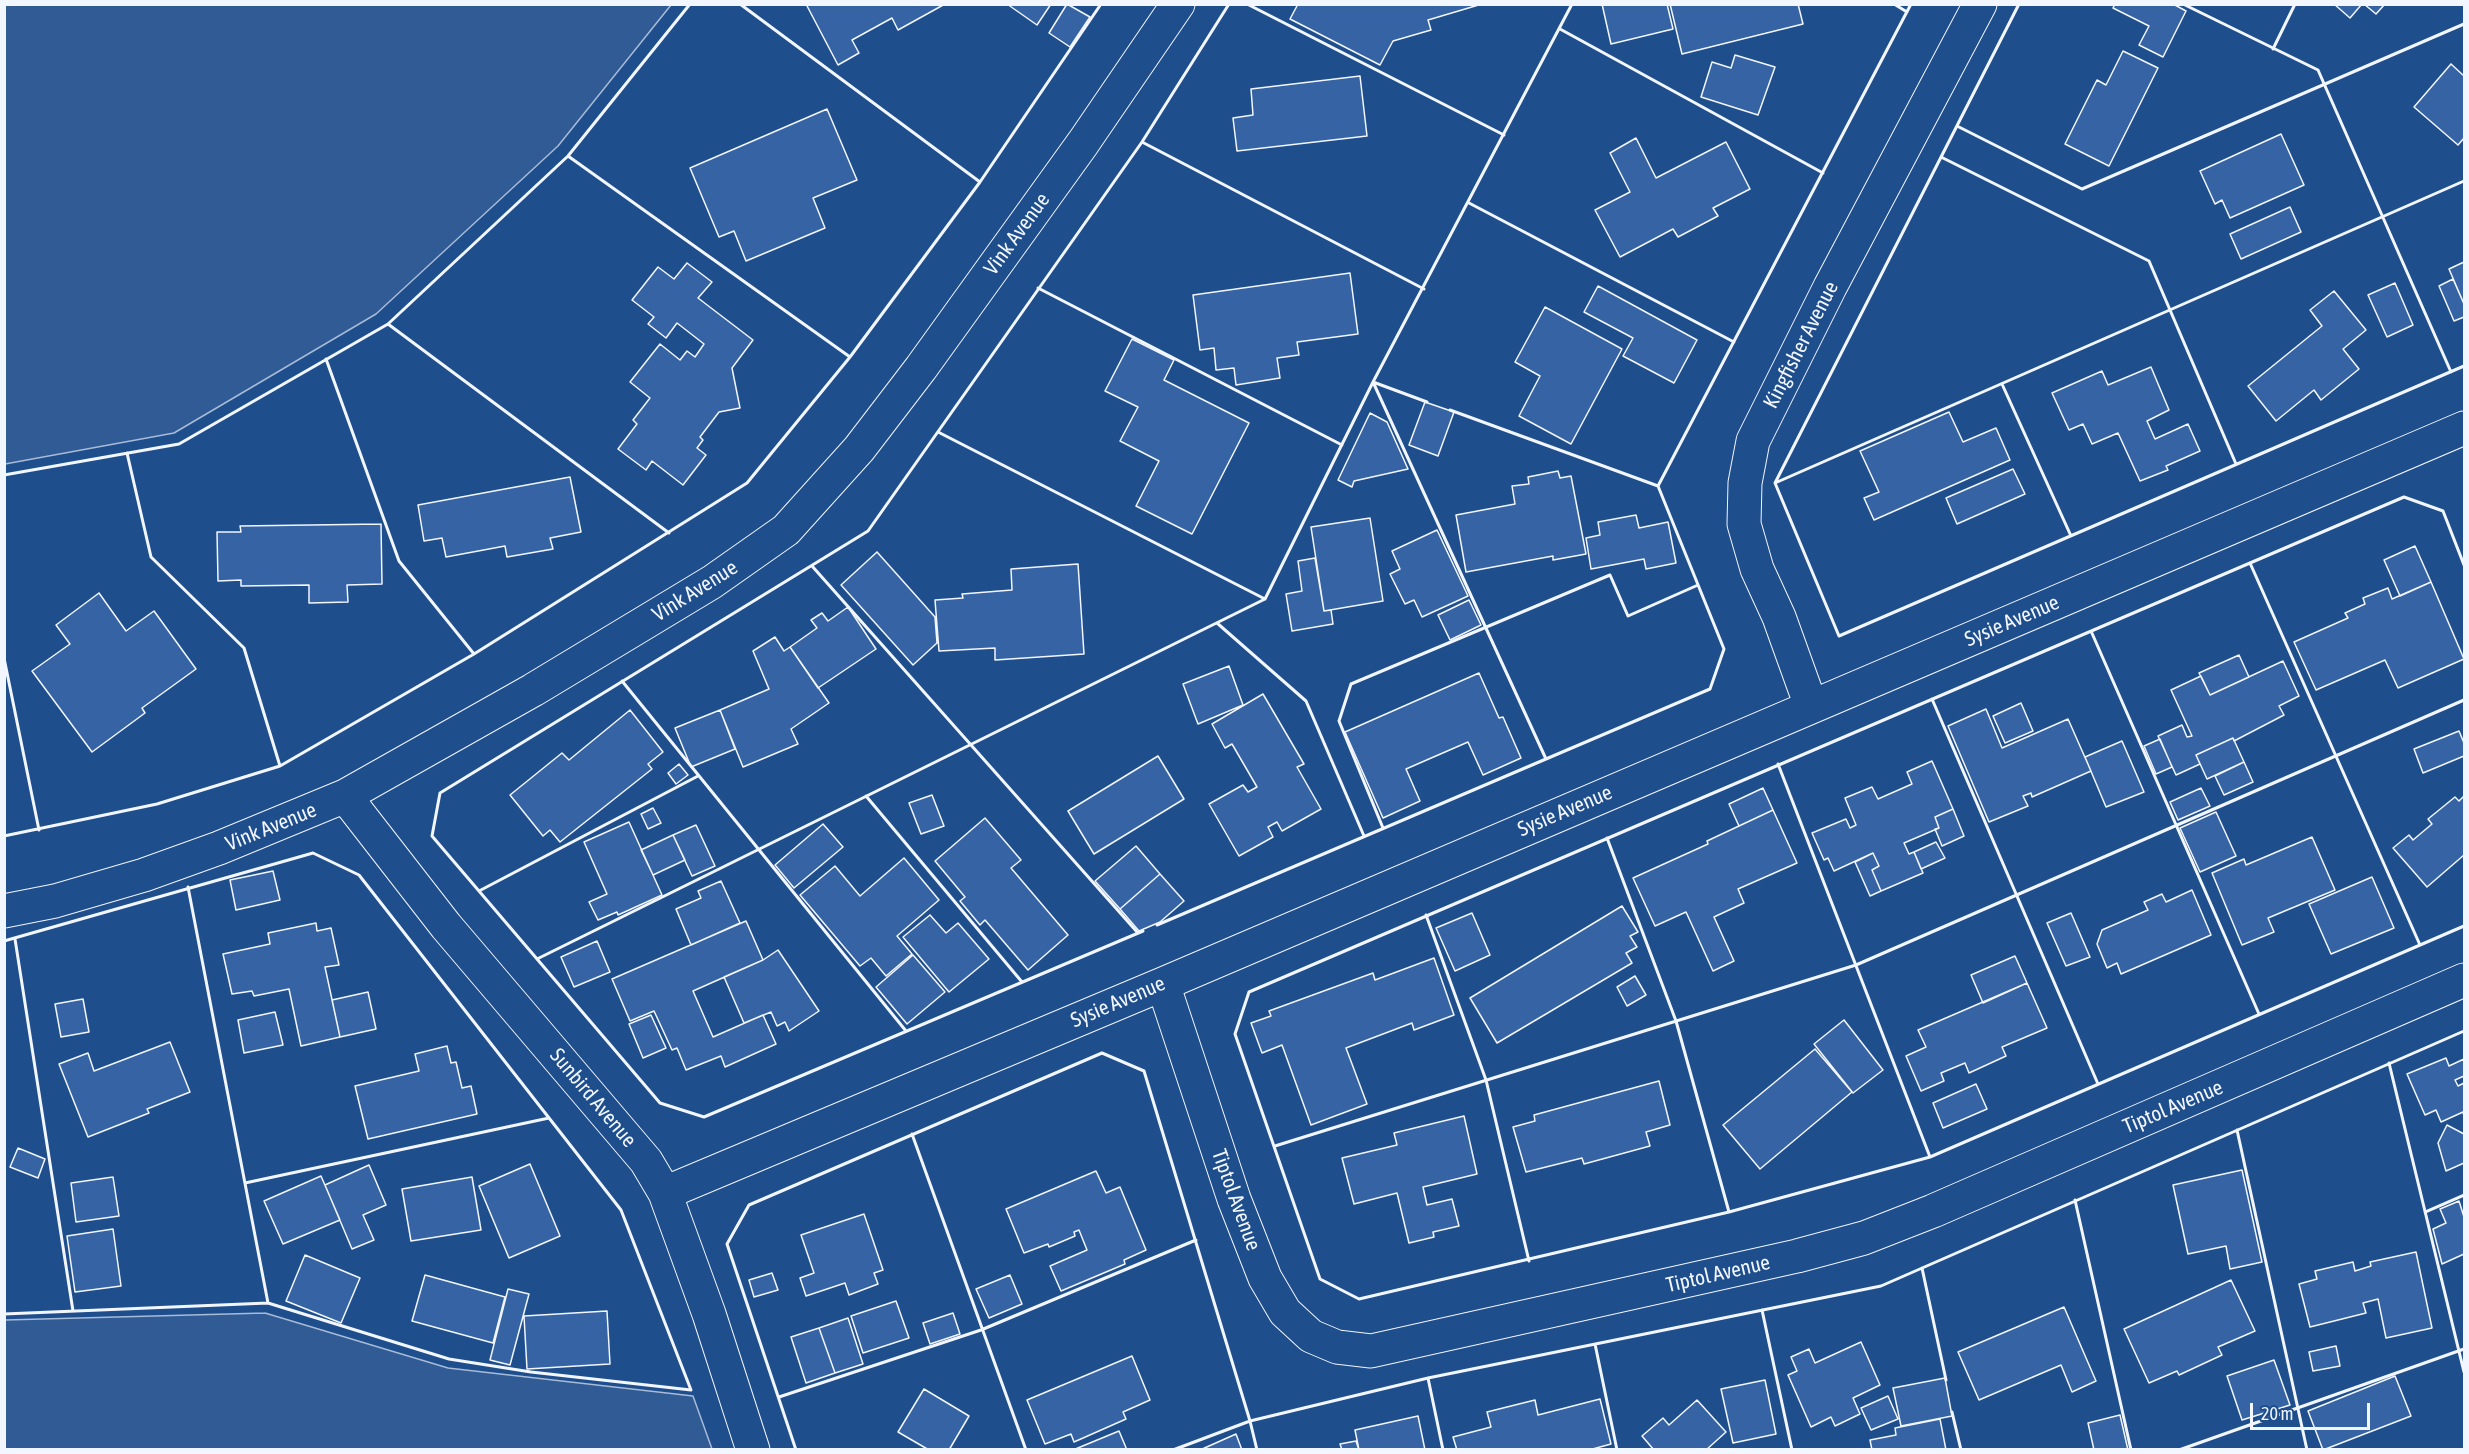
<!DOCTYPE html>
<html>
<head>
<meta charset="utf-8">
<style>
	body { margin:0 }
	#map { position:relative; width:2469px; height:1454px; overflow:hidden; background:#1f4e8c; font-family:"Asap Condensed",sans-serif }
	canvas { display:block }
	.frame { position:absolute; inset:0; border:6px solid #f2f6ff; pointer-events:none }
	.scale { position:absolute; left:2250px; top:1403px; width:120px; height:27px; box-sizing:border-box; border:3px solid #f2f6ff; border-top:0; padding-left:8px; font-size:18px; line-height:21px; white-space:nowrap; color:#f2f6ff; -webkit-text-stroke:4px #1f4e8c; paint-order:stroke }
</style>
</head>
<body>
<div id="map">
<canvas width="2469" height="1454"></canvas>
<div class="frame"></div>
<div class="scale">20 m</div>
</div>
<script>
const ctx = document.querySelector('canvas').getContext('2d');
ctx.lineJoin = 'round';
function paint(path, color) {
  ctx.fillStyle = color;
  ctx.fill(path, 'evenodd');
}
function shape(rows) {
  const path = new Path2D();
  for (const r of rows) {
    path.moveTo(r[0], r[1]);
    for (let i = 2; i < r.length; i += 2) path.lineTo(r[i], r[i + 1]);
  }
  return path;
}
function strokePath(path, color, width, dash) {
  ctx.strokeStyle = color;
  ctx.lineWidth = width;
  ctx.lineCap = dash ? 'butt' : 'round';
  ctx.setLineDash(dash || []);
  ctx.stroke(path);
}
function drawText(font, color, halo, rows, align = 'center') {
  ctx.font = font + ' "Asap Condensed",sans-serif';
  ctx.lineWidth = 4.5;
  ctx.setLineDash([]);
  ctx.textBaseline = 'middle';
  ctx.strokeStyle = halo;
  ctx.fillStyle = color;
  for (const [text, x, y, turn = 0] of rows) {
    ctx.save();
    ctx.translate(x, y);
    ctx.rotate((+turn || 0) * Math.PI / 180);
    ctx.textAlign = isNaN(turn) ? turn : align;
    if (halo) ctx.strokeText(text, 0, 0);
    ctx.fillText(text, 0, 0);
    ctx.restore();
  }
}
const built = shape([
	[5,4,671,4,671,5,558,146,376,314,174,433,5,464,5,4],
	[265,1313,448,1368,693,1396,712,1449,5,1449,5,1320,265,1313]
]);
const building = shape([
	[806,4,945,4,898,30,892,18,852,40,859,53,838,65,806,4],
	[1007,4,1051,4,1037,25,1007,4],
	[1067,4,1090,17,1070,47,1049,33,1067,4],
	[1298,4,1482,4,1428,20,1431,30,1393,41,1380,65,1290,19,1298,4],
	[1602,4,1667,4,1673,29,1611,44,1602,4],
	[1670,4,1798,4,1803,24,1682,54,1670,4],
	[2115,4,2173,4,2186,11,2163,57,2139,45,2149,26,2113,8,2115,4],
	[2334,4,2362,4,2350,18,2334,4],
	[2364,4,2385,4,2376,14,2364,4],
	[2123,51,2158,68,2109,166,2065,144,2097,80,2106,85,2123,51],
	[1735,55,1775,67,1758,115,1701,97,1712,62,1731,68,1735,55],
	[2451,64,2464,76,2464,138,2458,145,2414,107,2451,64],
	[1360,76,1367,136,1237,151,1233,118,1253,115,1251,89,1360,76],
	[827,109,857,180,813,198,825,228,746,261,734,231,719,237,690,168,827,109],
	[2281,134,2304,185,2230,218,2222,200,2215,204,2200,171,2281,134],
	[1636,138,1656,178,1726,142,1750,189,1713,208,1718,216,1678,237,1673,229,1620,257,1595,210,1630,192,1610,153,1636,138],
	[2290,207,2301,232,2241,259,2230,234,2290,207],
	[2464,262,2464,304,2449,269,2464,262],
	[687,263,712,282,698,298,753,340,732,368,740,408,719,412,700,437,703,440,697,448,706,455,683,485,652,461,646,470,618,449,637,424,633,420,650,398,630,382,660,344,680,360,687,351,695,357,704,344,677,323,666,338,648,324,654,317,632,300,658,267,674,279,687,263],
	[1350,273,1358,334,1297,342,1299,355,1277,358,1280,378,1236,385,1234,368,1216,370,1214,348,1200,350,1193,295,1350,273],
	[2453,279,2464,304,2464,317,2454,321,2439,286,2453,279],
	[2395,283,2413,325,2387,337,2368,295,2395,283],
	[1598,286,1697,340,1674,383,1623,356,1633,338,1584,312,1598,286],
	[2334,291,2366,330,2343,349,2359,369,2321,400,2314,390,2276,421,2248,386,2322,326,2310,310,2334,291],
	[1545,307,1622,349,1571,444,1519,416,1540,376,1515,362,1545,307],
	[1132,339,1174,360,1164,380,1249,423,1192,534,1136,506,1159,461,1120,441,1138,407,1105,391,1132,339],
	[2151,367,2169,410,2147,421,2155,439,2188,424,2200,451,2166,466,2168,470,2140,481,2118,433,2092,444,2083,424,2069,430,2052,393,2102,371,2108,385,2151,367],
	[1425,402,1454,412,1438,456,1409,445,1425,402],
	[1949,412,1963,442,1996,428,2010,460,1874,520,1864,498,1879,492,1860,451,1949,412],
	[1370,413,1387,422,1408,469,1354,481,1352,487,1338,480,1370,413],
	[2013,469,2025,494,1957,524,1946,498,2013,469],
	[1558,471,1560,478,1571,476,1586,554,1553,560,1553,556,1466,572,1456,515,1515,504,1512,486,1529,484,1528,477,1558,471],
	[570,477,581,532,550,538,553,549,507,557,505,546,446,557,442,538,424,541,418,505,570,477],
	[1636,515,1639,528,1668,522,1676,563,1646,569,1644,559,1591,569,1586,538,1600,535,1598,522,1636,515],
	[1370,518,1383,601,1324,611,1311,527,1370,518],
	[381,524,382,584,347,585,348,602,309,603,309,585,241,586,241,580,218,581,217,532,241,532,240,526,381,524],
	[1437,530,1468,596,1422,617,1414,600,1405,604,1390,574,1400,569,1392,551,1437,530],
	[2415,546,2431,582,2400,596,2384,560,2415,546],
	[877,552,935,617,937,643,913,665,841,585,877,552],
	[1315,558,1324,611,1331,610,1333,624,1292,631,1286,594,1302,591,1298,561,1315,558],
	[1078,564,1084,654,995,660,995,648,939,651,935,600,963,598,962,594,1012,590,1011,569,1078,564],
	[2431,582,2464,659,2398,688,2385,660,2316,690,2294,642,2348,618,2345,613,2365,604,2363,598,2388,588,2392,599,2431,582],
	[99,593,126,631,154,611,196,669,142,708,145,713,92,752,32,671,70,644,56,625,99,593],
	[1469,600,1481,625,1450,640,1438,615,1469,600],
	[848,607,876,649,818,688,790,647,817,628,811,620,822,613,828,621,848,607],
	[775,637,784,651,790,647,829,703,791,729,798,744,743,767,720,710,769,689,753,651,775,637],
	[2239,655,2249,677,2210,695,2199,673,2239,655],
	[2283,661,2299,696,2279,706,2284,715,2234,741,2233,738,2196,755,2200,764,2176,775,2158,736,2182,725,2187,737,2192,736,2171,690,2201,676,2210,695,2283,661],
	[1229,666,1243,705,1198,724,1183,684,1229,666],
	[1479,673,1499,718,1503,717,1521,758,1483,775,1468,742,1406,769,1420,801,1383,818,1345,732,1479,673],
	[1263,694,1304,764,1297,767,1321,809,1282,831,1277,822,1268,827,1273,837,1239,856,1209,804,1243,785,1248,792,1257,787,1232,744,1225,748,1212,724,1263,694],
	[2021,703,2033,731,2005,743,1993,716,2021,703],
	[1986,709,2002,748,2068,719,2091,771,2032,797,2031,793,2023,796,2028,806,1989,822,1948,726,1986,709],
	[630,710,663,752,648,764,652,769,560,842,550,830,543,836,510,795,562,753,569,760,630,710],
	[720,710,735,749,691,767,675,728,720,710],
	[2459,731,2464,743,2464,756,2423,773,2414,749,2459,731],
	[2233,738,2244,762,2207,779,2196,755,2233,738],
	[2160,739,2172,767,2156,774,2144,746,2160,739],
	[2122,741,2144,792,2106,807,2085,757,2122,741],
	[1158,756,1184,799,1094,854,1068,811,1158,756],
	[1932,761,1953,809,1935,817,1939,828,1904,843,1909,854,1914,852,1923,873,1881,891,1872,870,1879,866,1873,853,1834,871,1828,858,1824,860,1812,833,1846,819,1850,828,1856,825,1845,798,1872,787,1878,799,1912,784,1907,772,1932,761],
	[2244,762,2253,782,2224,795,2215,776,2244,762],
	[679,764,688,775,676,784,668,773,679,764],
	[1763,788,1773,810,1739,826,1729,804,1763,788],
	[2201,788,2210,806,2178,820,2170,802,2201,788],
	[932,795,944,826,921,834,909,803,932,795],
	[2464,796,2464,855,2427,887,2393,848,2409,835,2413,840,2432,824,2428,819,2455,797,2459,801,2464,796],
	[653,808,661,823,648,829,641,814,653,808],
	[1953,809,1964,836,1942,846,1935,829,1939,828,1935,817,1953,809],
	[1773,810,1797,863,1738,889,1744,903,1714,917,1734,961,1713,971,1686,912,1655,926,1633,878,1708,844,1707,841,1773,810],
	[2216,812,2236,856,2200,872,2180,828,2216,812],
	[985,818,1021,860,1011,868,1068,935,1028,970,985,920,980,925,960,901,965,897,935,861,985,818],
	[629,822,662,895,618,915,617,912,598,920,589,902,607,894,584,842,629,822],
	[823,824,843,847,794,888,775,865,823,824],
	[696,825,715,866,692,876,673,835,696,825],
	[673,835,685,860,653,875,641,850,673,835],
	[2312,837,2335,890,2268,918,2274,932,2242,945,2212,873,2244,859,2246,865,2312,837],
	[1936,842,1945,858,1921,869,1914,852,1936,842],
	[1136,846,1160,874,1120,909,1095,881,1136,846],
	[1873,853,1879,866,1872,870,1881,891,1870,896,1855,862,1873,853],
	[904,858,939,900,897,936,912,954,886,976,871,958,860,966,800,895,835,866,860,896,904,858],
	[273,871,280,900,236,910,230,880,273,871],
	[1160,874,1184,901,1160,922,1139,931,1120,909,1160,874],
	[2372,877,2394,928,2331,954,2309,904,2372,877],
	[721,881,740,923,691,945,676,909,701,898,698,891,721,881],
	[2192,890,2211,935,2121,974,2117,963,2107,968,2097,944,2102,930,2148,910,2144,902,2162,894,2166,902,2192,890],
	[1622,906,1638,932,1630,936,1637,947,1626,953,1632,963,1497,1043,1470,998,1622,906],
	[1472,913,1490,955,1455,971,1436,928,1472,913],
	[2071,913,2090,957,2066,966,2047,923,2071,913],
	[930,915,946,933,958,923,989,959,949,992,903,937,930,915],
	[746,921,763,960,693,991,713,1037,763,1015,776,1044,725,1067,721,1056,686,1070,677,1048,672,1050,654,1011,630,1021,612,979,746,921],
	[316,923,317,931,331,928,339,965,325,967,340,1037,301,1046,289,989,254,996,252,991,232,994,223,954,270,944,268,933,316,923],
	[597,941,610,972,574,987,561,957,597,941],
	[778,950,819,1011,789,1031,785,1022,777,1026,771,1012,744,1023,724,977,763,960,778,950],
	[913,955,945,992,907,1024,876,987,913,955],
	[2015,956,2027,983,1983,1003,1971,975,2015,956],
	[1434,958,1454,1015,1414,1030,1412,1023,1346,1048,1367,1104,1311,1125,1282,1045,1262,1053,1251,1023,1271,1016,1269,1011,1373,973,1375,980,1434,958],
	[1635,976,1646,995,1627,1006,1617,987,1635,976],
	[2027,983,2047,1028,2002,1047,2006,1056,1969,1073,1965,1063,1941,1073,1944,1081,1921,1091,1906,1056,1926,1047,1918,1030,2027,983],
	[368,992,376,1029,340,1037,332,1000,368,992],
	[83,999,89,1032,61,1037,55,1004,83,999],
	[275,1012,283,1045,244,1053,238,1020,275,1012],
	[651,1015,666,1048,643,1058,629,1024,651,1015],
	[1844,1020,1883,1070,1853,1093,1814,1044,1844,1020],
	[170,1042,190,1092,147,1109,149,1113,88,1137,59,1064,88,1053,94,1071,170,1042],
	[447,1046,451,1063,456,1062,462,1088,471,1086,477,1114,368,1139,355,1086,419,1071,415,1054,447,1046],
	[1815,1049,1852,1092,1760,1169,1723,1125,1815,1049],
	[2446,1058,2449,1066,2464,1059,2464,1076,2455,1080,2458,1086,2464,1083,2464,1116,2463,1112,2441,1122,2436,1110,2425,1115,2407,1074,2446,1058],
	[1659,1081,1670,1125,1646,1132,1650,1146,1584,1164,1582,1158,1526,1172,1513,1127,1535,1121,1534,1115,1659,1081],
	[1976,1084,1987,1109,1943,1128,1933,1103,1976,1084],
	[1464,1116,1477,1174,1423,1187,1427,1205,1452,1199,1459,1226,1433,1232,1434,1237,1409,1243,1397,1193,1354,1204,1342,1158,1397,1145,1394,1133,1464,1116],
	[2447,1125,2464,1134,2464,1163,2446,1171,2438,1143,2447,1125],
	[18,1148,45,1159,38,1178,10,1167,18,1148],
	[530,1164,560,1236,509,1258,479,1186,530,1164],
	[369,1165,386,1205,363,1215,374,1240,352,1249,325,1185,369,1165],
	[2242,1170,2262,1262,2230,1269,2226,1246,2188,1254,2173,1185,2242,1170],
	[1096,1171,1106,1193,1120,1187,1146,1250,1124,1260,1125,1264,1061,1291,1050,1266,1087,1250,1079,1230,1074,1232,1075,1236,1049,1247,1048,1244,1024,1253,1006,1209,1096,1171],
	[321,1176,340,1220,283,1244,264,1201,321,1176],
	[113,1177,119,1216,76,1222,71,1183,113,1177],
	[472,1177,481,1230,411,1241,402,1189,472,1177],
	[2459,1201,2464,1217,2464,1254,2442,1264,2433,1229,2446,1223,2440,1209,2459,1201],
	[864,1214,883,1270,874,1273,878,1284,849,1295,845,1283,806,1296,800,1278,814,1273,801,1235,864,1214],
	[113,1229,121,1286,75,1292,67,1236,113,1229],
	[2416,1252,2432,1328,2386,1338,2378,1299,2363,1303,2366,1313,2310,1327,2299,1284,2317,1279,2315,1271,2353,1262,2355,1271,2371,1266,2370,1262,2416,1252],
	[305,1255,360,1278,341,1323,286,1301,305,1255],
	[772,1273,778,1290,754,1297,749,1280,772,1273],
	[425,1275,505,1297,493,1343,412,1321,425,1275],
	[1010,1275,1022,1304,989,1318,976,1289,1010,1275],
	[2231,1280,2255,1331,2218,1347,2222,1355,2179,1375,2177,1371,2149,1383,2124,1329,2231,1280],
	[508,1289,529,1294,510,1365,490,1360,508,1289],
	[896,1301,909,1338,863,1353,851,1316,896,1301],
	[2064,1307,2096,1381,2072,1392,2061,1365,1979,1400,1958,1352,2064,1307],
	[607,1311,610,1364,527,1369,524,1316,607,1311],
	[953,1313,960,1334,930,1344,923,1323,953,1313],
	[848,1318,863,1364,835,1373,819,1328,848,1318],
	[819,1328,835,1373,806,1383,791,1337,819,1328],
	[1861,1342,1880,1385,1853,1398,1860,1414,1835,1426,1831,1417,1811,1427,1788,1375,1797,1371,1791,1357,1809,1349,1815,1363,1861,1342],
	[2336,1346,2340,1366,2313,1371,2309,1352,2336,1346],
	[1132,1356,1150,1400,1123,1412,1126,1419,1074,1442,1071,1434,1045,1444,1027,1400,1132,1356],
	[2274,1360,2290,1405,2242,1420,2227,1376,2274,1360],
	[2395,1376,2411,1416,2323,1450,2308,1411,2395,1376],
	[1945,1378,1952,1416,1901,1426,1893,1388,1945,1378],
	[1765,1380,1776,1434,1733,1443,1721,1389,1765,1380],
	[924,1389,969,1416,949,1450,929,1450,898,1432,924,1389],
	[1888,1396,1898,1419,1871,1430,1861,1408,1888,1396],
	[1600,1399,1611,1444,1589,1450,1457,1450,1453,1437,1491,1427,1487,1412,1535,1400,1538,1415,1600,1399],
	[1697,1400,1726,1432,1706,1450,1654,1450,1642,1436,1663,1418,1669,1425,1697,1400],
	[2120,1415,2128,1450,2094,1450,2088,1423,2120,1415],
	[1418,1416,1425,1450,1359,1450,1355,1430,1418,1416],
	[1940,1419,1946,1450,1872,1450,1870,1440,1896,1435,1895,1428,1940,1419],
	[1119,1431,1127,1450,1073,1450,1119,1431],
	[1236,1434,1242,1450,1200,1450,1236,1434],
	[1356,1441,1359,1450,1342,1450,1340,1444,1356,1441]
]);
const minor = shape([
	[1811,706,1779,617,1757,569,1744,524,1745,483,1753,441,1830,287,1980,4],
	[345,796,446,926,646,1161,665,1193,709,1314,753,1450],
	[4,911,55,901,144,875,219,848,345,796,533,690,712,582,786,530,859,449,921,368,1083,143,1178,4],
	[1163,984,1234,1199,1265,1278,1285,1312,1311,1336,1337,1347,1371,1351,1797,1256,1864,1238,1933,1211,2464,980],
	[665,1193,1163,984,2464,428]
]);
const wall = shape([
	[740,4,980,182],
	[1247,4,1504,135],
	[1894,4,1907,12],
	[2019,4,1775,483,1839,636,2464,366],
	[2183,4,2318,70,2451,372],
	[1560,29,1823,173],
	[2273,49,2295,4],
	[1957,126,2082,189,2464,24],
	[1142,142,1424,289],
	[568,156,850,357],
	[1941,157,2149,261,2236,464],
	[1469,203,1734,342],
	[1038,288,1342,445],
	[388,324,669,533],
	[326,359,399,561,474,654],
	[1373,382,1427,402],
	[1373,382,1546,759],
	[2002,384,2071,536],
	[938,432,1265,599],
	[127,453,151,557,244,648,280,766],
	[4,475,179,444,388,324,568,156,690,4],
	[1775,483,2464,181],
	[1658,486,1911,4],
	[2250,563,2420,945],
	[2464,565,2443,511,2404,497,1249,992,1235,1034,1320,1279,1359,1299,1729,1212,1930,1157,2464,926],
	[812,566,1138,933],
	[1217,623,1306,701,1364,836],
	[2091,631,2259,1014],
	[4,658,39,830],
	[622,681,906,1031],
	[1932,699,2098,1084],
	[1778,764,1930,1157],
	[866,796,1022,982],
	[1383,828,1339,721,1351,684,1610,575,1628,616,1698,585],
	[4,836,157,804,280,766,474,654,747,483,850,357,980,182,1101,4],
	[1607,838,1676,1021,1729,1212],
	[188,887,268,1303],
	[479,891,698,776],
	[1426,915,1486,1080,1529,1261],
	[1157,925,1710,689,1724,649,1658,486,1450,410],
	[1143,931,704,1117,660,1103,432,836,440,793,868,531,1142,142,1229,4],
	[15,939,73,1311],
	[4,941,313,853,359,875,621,1210,691,1390,531,1372,449,1359,268,1303,4,1314],
	[537,959,1265,599,1373,382,1572,4],
	[2389,1063,2464,1372],
	[2237,1130,2307,1450],
	[912,1134,1026,1450],
	[1275,1146,1856,965,2464,700],
	[245,1183,549,1118],
	[2075,1200,2131,1450],
	[2425,1212,2464,1195],
	[1922,1268,1946,1380],
	[1762,1310,1792,1450],
	[1595,1344,1617,1450],
	[1428,1378,1443,1450],
	[779,1397,981,1330,1196,1240],
	[1952,1412,1961,1450],
	[796,1450,727,1244,749,1205,1102,1053,1144,1071,1250,1421,1428,1378,1881,1286,2464,1031],
	[1173,1450,1250,1421,1257,1450],
	[2179,1450,2464,1349]
]);
const streetNames = [
	["Vink Avenue",1017,234,-54],
	["Kingfisher Avenue",1801,345,-63],
	["Vink Avenue",695,591,-32],
	["Sysie Avenue",2012,621,-23],
	["Sysie Avenue",1565,811,-23],
	["Vink Avenue",271,827,-22],
	["Sysie Avenue",1118,1002,-23],
	["Sunbird Avenue",593,1098,50],
	["Tiptol Avenue",2173,1107,-23],
	["Tiptol Avenue",1236,1200,70],
	["Tiptol Avenue",1718,1274,-13]
];
paint(built, '#305b95');
strokePath(built, '#a8bbd7', 1.5);
paint(building, '#3563a3');
strokePath(building, '#f2f6ff', 1.5);
strokePath(minor, '#f2f6ff', 35);
strokePath(minor, '#1f4e8c', 33);
strokePath(wall, '#f2f6ff', 3);
drawText('21px', '#f2f6ff', '#1f4e8c', streetNames);
</script>
</body>
</html>
